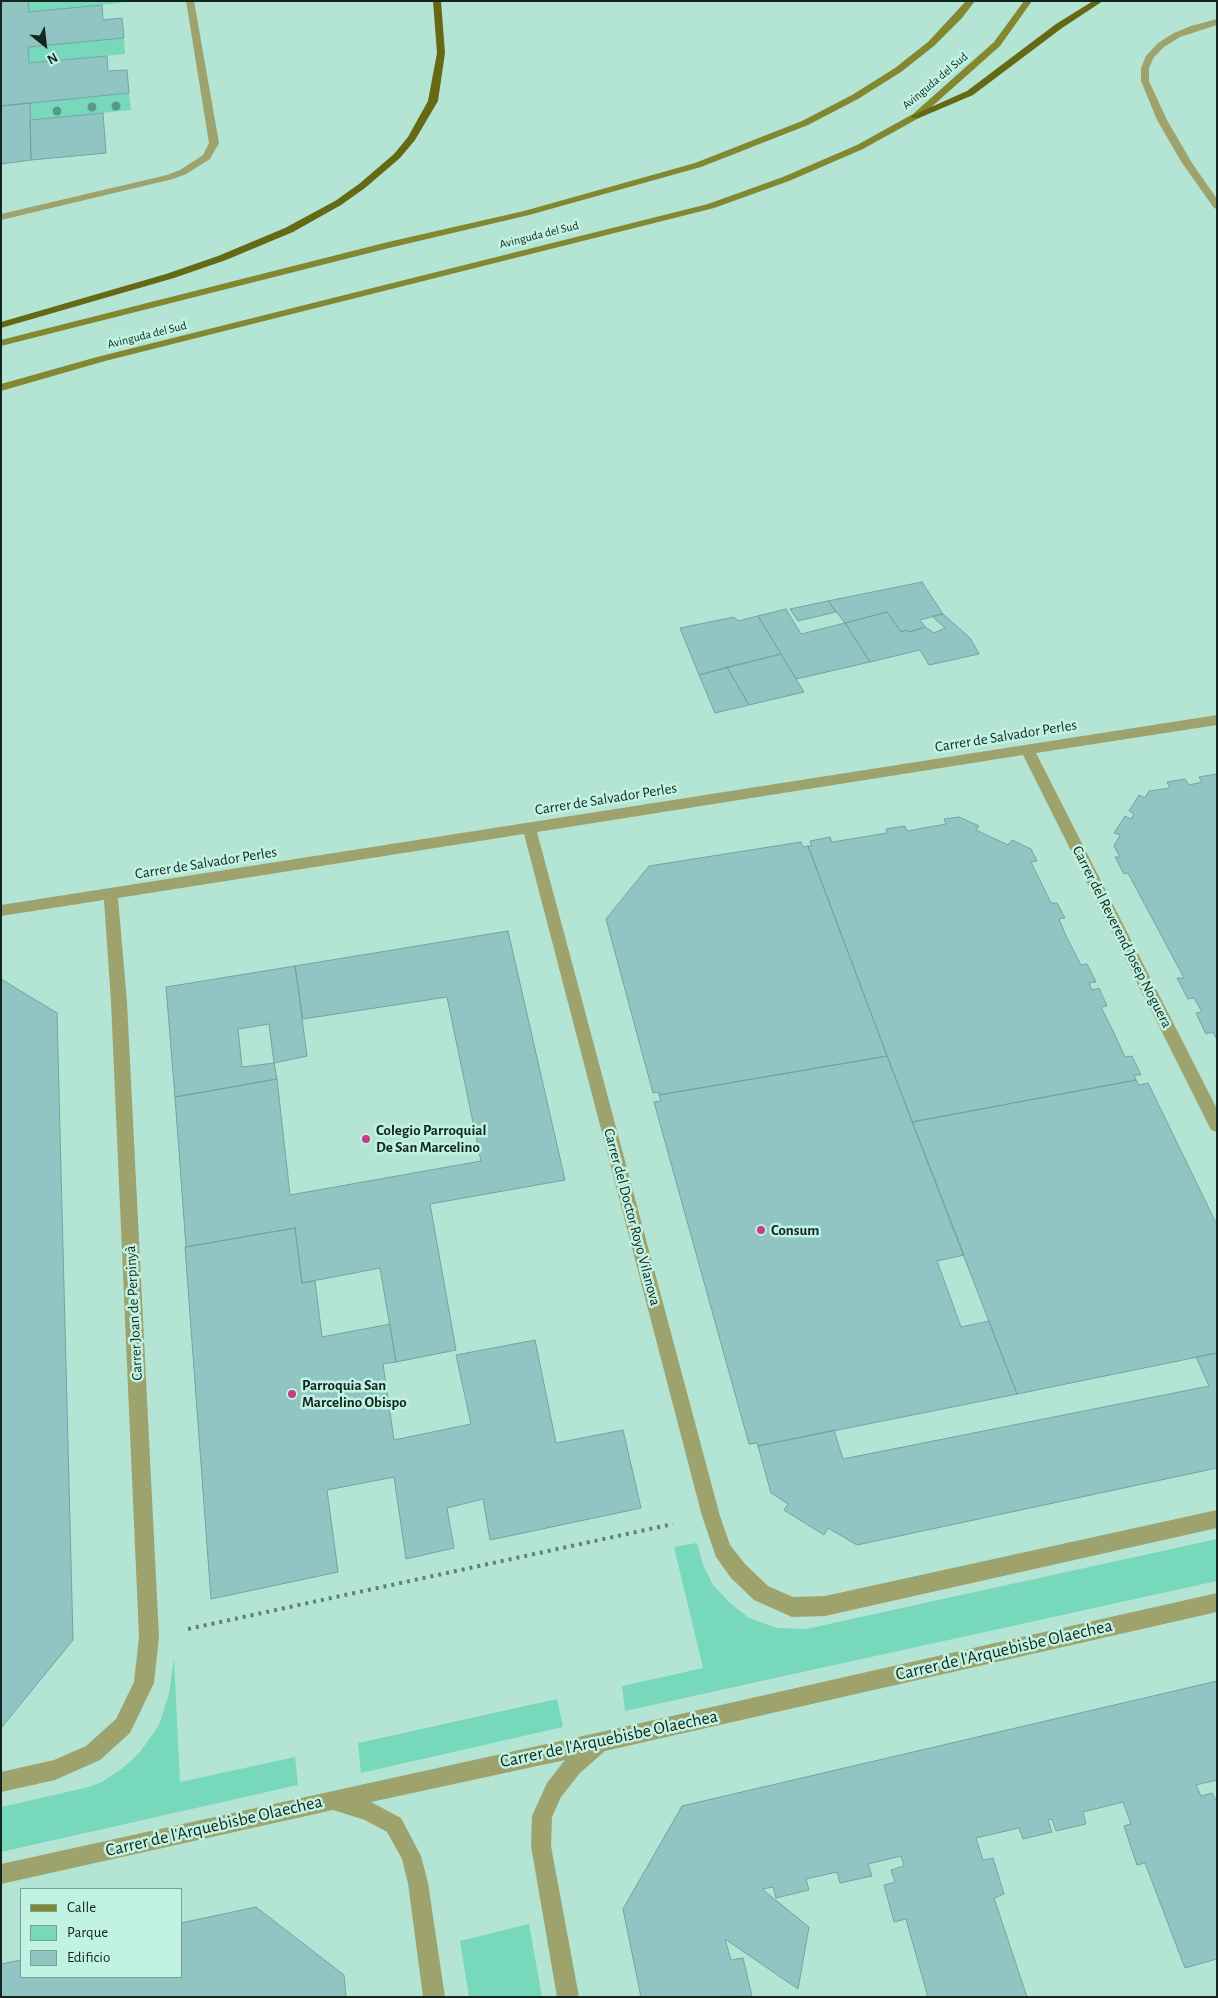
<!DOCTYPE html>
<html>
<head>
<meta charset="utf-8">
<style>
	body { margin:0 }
	#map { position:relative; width:1218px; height:1998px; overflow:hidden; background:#b4e4d4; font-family:"Alegreya Sans",sans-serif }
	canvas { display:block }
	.frame { position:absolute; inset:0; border:2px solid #132620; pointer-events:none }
	.legend { position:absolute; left:20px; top:1888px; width:162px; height:90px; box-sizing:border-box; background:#c1f2e2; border:1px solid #7ba094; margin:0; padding:6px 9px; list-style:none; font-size:15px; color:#132620 }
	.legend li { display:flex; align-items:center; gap:10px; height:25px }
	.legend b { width:25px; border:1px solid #7ba094 }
	.north { position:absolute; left:20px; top:20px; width:50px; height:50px; -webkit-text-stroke:4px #c1f2e2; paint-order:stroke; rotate:151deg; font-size:14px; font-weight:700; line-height:20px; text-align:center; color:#132620 }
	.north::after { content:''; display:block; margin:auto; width:18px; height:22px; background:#132620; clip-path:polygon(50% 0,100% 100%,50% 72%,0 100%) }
</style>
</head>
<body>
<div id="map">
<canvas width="1218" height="1998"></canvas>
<div class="frame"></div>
<ul class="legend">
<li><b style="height:6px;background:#828730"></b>Calle</li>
<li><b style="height:14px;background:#78d8bc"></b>Parque</li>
<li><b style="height:14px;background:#91c5c3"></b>Edificio</li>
</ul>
<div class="north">N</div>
</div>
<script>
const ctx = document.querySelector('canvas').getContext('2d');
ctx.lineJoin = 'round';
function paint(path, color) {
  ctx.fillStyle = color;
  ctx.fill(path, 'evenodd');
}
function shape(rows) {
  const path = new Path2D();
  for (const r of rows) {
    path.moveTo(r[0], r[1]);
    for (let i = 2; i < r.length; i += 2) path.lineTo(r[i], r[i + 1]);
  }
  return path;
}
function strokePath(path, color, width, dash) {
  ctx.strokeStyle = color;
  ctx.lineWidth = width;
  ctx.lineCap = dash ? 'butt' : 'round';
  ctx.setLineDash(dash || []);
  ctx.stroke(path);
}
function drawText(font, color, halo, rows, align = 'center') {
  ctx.font = font + ' "Alegreya Sans",sans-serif';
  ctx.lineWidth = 5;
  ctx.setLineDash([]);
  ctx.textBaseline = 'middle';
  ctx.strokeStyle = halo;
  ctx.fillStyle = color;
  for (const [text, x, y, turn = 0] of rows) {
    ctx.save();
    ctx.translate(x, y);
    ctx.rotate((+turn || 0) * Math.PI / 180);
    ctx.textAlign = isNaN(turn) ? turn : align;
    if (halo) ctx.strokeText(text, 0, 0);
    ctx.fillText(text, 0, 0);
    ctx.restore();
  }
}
const green = shape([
	[28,1,121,1,121,3,29,12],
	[124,38,125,54,29,63,28,47],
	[129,93,131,110,30,120,30,103],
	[1217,1539,1217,1581,625,1711,622,1686,703,1668,674,1547,697,1543,703,1565,713,1585,731,1604,749,1618,777,1628,806,1629],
	[174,1658,180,1782,295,1757,298,1785,1,1852,1,1807,85,1788,100,1783,123,1768,140,1752,159,1725,169,1694],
	[557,1699,563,1727,361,1773,358,1743],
	[529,1924,542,1997,469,1997,460,1941]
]);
const building = shape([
	[1,1,28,1,29,12,102,5,103,20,122,18,124,38,28,47,29,63,107,56,108,71,127,70,129,93,1,106,1,1],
	[30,103,31,160,1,164,1,106,30,103],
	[103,113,106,153,31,160,30,120,103,113],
	[922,582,943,614,920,620,925,627,909,632,907,630,901,632,887,612,845,623,828,601,922,582],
	[828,601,836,612,798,621,790,609,828,601],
	[786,609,801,634,845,623,870,662,796,679,758,616,786,609],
	[887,612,901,632,907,630,909,632,925,627,934,633,945,628,932,616,943,614,970,638,979,654,929,665,920,650,870,662,845,623,887,612],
	[758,616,781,654,699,675,680,628,734,617,738,621,758,616],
	[781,654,804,692,749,705,727,667,781,654],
	[727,667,749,705,715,713,699,675,727,667],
	[1217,774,1217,1038,1216,1038,1213,1032,1206,1034,1196,1013,1202,1012,1194,998,1188,999,1177,978,1184,978,1128,873,1124,874,1115,857,1120,857,1114,846,1120,835,1114,833,1125,816,1131,819,1134,814,1129,811,1139,795,1145,798,1149,791,1170,788,1167,782,1185,779,1189,785,1202,782,1199,777,1217,774],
	[959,817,979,826,976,830,1008,845,1012,840,1031,849,1037,861,1031,862,1051,903,1057,903,1065,918,1059,919,1066,936,1081,965,1087,964,1096,982,1089,983,1092,990,1099,988,1107,1006,1101,1007,1113,1031,1125,1057,1132,1056,1141,1075,1134,1075,1136,1080,912,1122,808,846,812,846,810,841,830,837,832,842,887,833,886,829,905,826,907,831,946,824,944,819,959,817],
	[801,842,803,847,808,846,887,1056,659,1095,659,1092,653,1093,606,919,649,866,801,842],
	[508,931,565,1180,430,1204,456,1350,396,1362,380,1268,302,1283,295,1228,186,1247,175,1097,277,1079,290,1195,481,1161,447,997,303,1019,295,966,508,931],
	[295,966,307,1056,274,1063,277,1079,175,1097,166,987,295,966],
	[269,1024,274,1063,242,1067,238,1029,269,1024],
	[1,979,57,1013,73,1640,1,1728,1,979],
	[887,1056,964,1255,937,1261,961,1327,989,1321,1017,1394,758,1446,757,1443,749,1444,654,1102,661,1101,659,1095,887,1056],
	[1136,1080,1139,1085,1148,1083,1217,1225,1217,1353,1017,1394,912,1122,1136,1080],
	[295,1228,302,1283,315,1281,322,1337,390,1324,396,1362,383,1364,394,1440,471,1424,456,1355,535,1340,556,1443,623,1430,641,1508,490,1540,483,1499,447,1508,454,1548,406,1559,394,1477,327,1490,338,1572,211,1599,185,1247,295,1228],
	[1217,1353,1217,1468,857,1545,828,1528,824,1535,784,1510,788,1504,771,1493,758,1446,834,1430,843,1459,1209,1386,1196,1357,1217,1353],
	[1217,1681,1217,1780,1196,1785,1201,1796,1212,1793,1217,1802,1217,1959,1185,1968,1145,1863,1137,1865,1124,1826,1131,1824,1123,1802,1083,1812,1086,1824,1056,1831,1052,1819,1048,1820,1052,1832,1023,1839,1019,1828,976,1838,983,1860,993,1858,1004,1894,994,1898,1027,1997,928,1997,906,1919,894,1922,884,1885,895,1882,891,1870,904,1866,901,1856,868,1864,872,1876,840,1883,837,1872,806,1879,809,1890,776,1898,773,1887,762,1889,809,1927,798,1989,725,1939,731,1960,743,1958,752,1996,641,1997,623,1909,682,1806,1217,1681],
	[256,1907,344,1975,346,1997,1,1997,1,1964,21,1960,21,1977,181,1977,181,1923,256,1907]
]);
const path = shape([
	[188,1629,673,1524]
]);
const minor = shape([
	[186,1,194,1,219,143,210,159,186,174,173,179,1,220,1,214,167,175,180,170,203,155,209,143,186,1],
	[1217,19,1217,25,1180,37,1164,47,1154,57,1149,68,1149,81,1167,120,1192,163,1217,199,1217,209,1214,208,1182,163,1157,120,1141,81,1141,68,1146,56,1158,43,1174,33,1191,26,1217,19],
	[1217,715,1217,725,1036,753,1217,1109,1217,1132,1211,1130,1023,755,537,832,720,1516,730,1545,745,1564,768,1586,793,1597,825,1596,1217,1510,1217,1528,825,1616,792,1617,754,1600,731,1578,716,1557,702,1516,524,834,118,898,127,1002,159,1637,154,1683,130,1733,100,1760,55,1780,1,1792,1,1772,54,1760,86,1746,116,1719,134,1682,139,1637,111,1002,104,900,1,916,1,905,1217,715]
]);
const tertiary = shape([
	[1217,1593,1217,1612,605,1751,580,1773,561,1797,552,1817,551,1846,579,1997,557,1997,531,1846,532,1816,547,1783,565,1760,371,1802,401,1818,421,1856,428,1883,445,1997,423,1997,408,1883,402,1859,387,1832,365,1820,333,1810,1,1884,1,1864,601,1732,1217,1593]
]);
const secondary = shape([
	[966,1,975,1,962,18,934,46,901,72,858,99,808,125,701,167,529,215,389,248,1,346,1,340,388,242,524,211,695,163,802,121,852,95,895,68,928,42,966,1],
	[1024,1,1032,1,1000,46,919,118,863,149,789,181,714,208,105,361,1,391,1,384,97,357,708,204,783,177,857,145,913,114,994,42,1024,1]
]);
const trunk = shape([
	[433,1,441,1,445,53,438,101,415,140,400,158,365,188,341,205,293,232,226,260,174,278,1,328,1,322,166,274,218,256,285,228,335,201,359,184,394,154,408,137,428,101,437,53,433,1],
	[1093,1,1103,1,1062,28,973,95,919,118,913,118,911,116,967,91,1056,24,1093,1]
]);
const trees = [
	[116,106],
	[92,107],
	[57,111]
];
const markers = [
	[366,1139,5,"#c43f83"],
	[761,1230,5,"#c43f83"],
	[292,1394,5,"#c43f83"]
];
const farStreetnames = [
	["Avinguda del Sud",935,81,-40],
	["Avinguda del Sud",539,235,-14],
	["Avinguda del Sud",147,335,-14]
];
const streetNames = [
	["Carrer de Salvador Perles",1006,736,-9],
	["Carrer de Salvador Perles",606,799,-9],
	["Carrer de Salvador Perles",206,863,-9],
	["Carrer del Reverend Josep Noguera",1122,937,63],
	["Carrer del Doctor Royo Vilanova",632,1217,75],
	["Carrer Joan de Perpinyà",134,1313,-93]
];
const poiNames = [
	["Colegio Parroquial",376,1130],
	["De San Marcelino",376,1147],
	["Consum",771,1230],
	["Parroquia San",302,1385],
	["Marcelino Obispo",302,1402]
];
const nearStreetnames = [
	["Carrer de l'Arquebisbe Olaechea",1004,1650,-13],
	["Carrer de l'Arquebisbe Olaechea",609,1739,-12],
	["Carrer de l'Arquebisbe Olaechea",214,1826,-13]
];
paint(green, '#78d8bc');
paint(building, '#91c5c3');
strokePath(building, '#71a4a2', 1);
strokePath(path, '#608076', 4, [3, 5]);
paint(minor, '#9ea36d');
paint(tertiary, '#9ea36d');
paint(secondary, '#828730');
paint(trunk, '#656913');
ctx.fillStyle = '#569a89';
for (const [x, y] of trees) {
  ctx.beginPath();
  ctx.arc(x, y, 4.5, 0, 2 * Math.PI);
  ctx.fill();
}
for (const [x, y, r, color] of markers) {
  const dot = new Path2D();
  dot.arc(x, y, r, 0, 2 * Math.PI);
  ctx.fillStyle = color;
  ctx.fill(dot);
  strokePath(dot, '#c1f2e2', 2);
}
drawText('12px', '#132620', '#c1f2e2', farStreetnames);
drawText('15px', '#132620', '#c1f2e2', streetNames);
drawText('bold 15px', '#132620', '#c1f2e2', poiNames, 'left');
drawText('18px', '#132620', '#c1f2e2', nearStreetnames);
</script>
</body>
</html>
